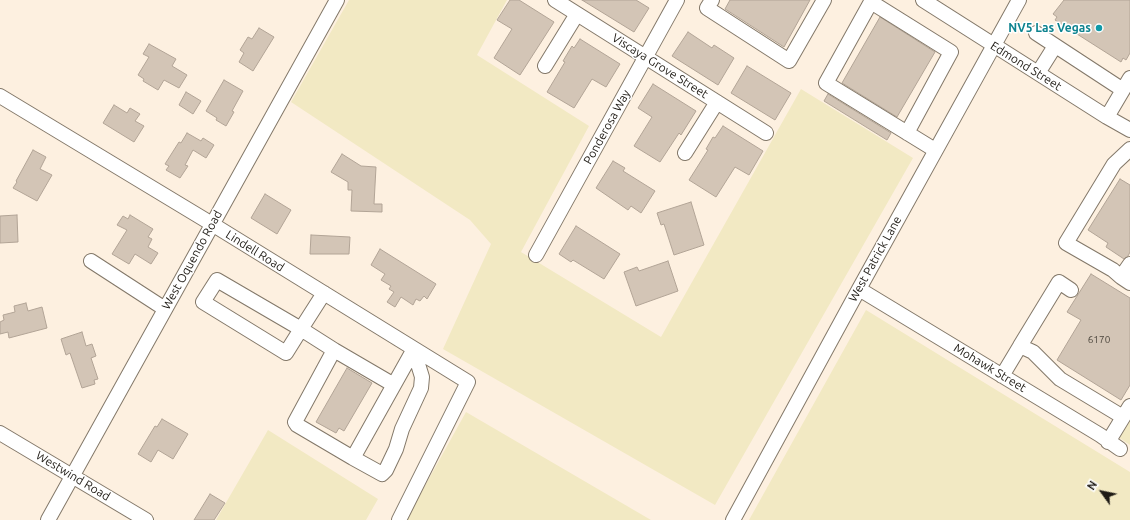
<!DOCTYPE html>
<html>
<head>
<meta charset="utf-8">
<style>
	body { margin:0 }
	#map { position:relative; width:1130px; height:520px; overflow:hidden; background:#fdf0e0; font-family:Ubuntu,sans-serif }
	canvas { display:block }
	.north { position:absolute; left:1082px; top:472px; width:40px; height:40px; -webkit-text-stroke:3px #fff; paint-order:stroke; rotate:303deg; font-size:11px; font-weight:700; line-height:16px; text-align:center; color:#1f1b15 }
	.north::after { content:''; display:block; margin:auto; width:14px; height:18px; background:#1f1b15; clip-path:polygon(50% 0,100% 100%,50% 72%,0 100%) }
</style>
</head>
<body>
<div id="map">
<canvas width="1130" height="520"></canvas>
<div class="north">N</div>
</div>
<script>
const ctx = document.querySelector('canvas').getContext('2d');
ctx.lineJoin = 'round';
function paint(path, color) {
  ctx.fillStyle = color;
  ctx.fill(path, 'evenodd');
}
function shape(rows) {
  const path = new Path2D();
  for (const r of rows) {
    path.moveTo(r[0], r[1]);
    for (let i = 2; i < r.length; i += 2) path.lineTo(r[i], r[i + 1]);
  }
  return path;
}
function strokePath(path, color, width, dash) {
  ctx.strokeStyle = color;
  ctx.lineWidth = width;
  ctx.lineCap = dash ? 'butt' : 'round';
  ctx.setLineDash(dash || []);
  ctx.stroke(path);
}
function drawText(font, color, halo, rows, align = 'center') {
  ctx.font = font + ' Ubuntu,sans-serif';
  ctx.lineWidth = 3;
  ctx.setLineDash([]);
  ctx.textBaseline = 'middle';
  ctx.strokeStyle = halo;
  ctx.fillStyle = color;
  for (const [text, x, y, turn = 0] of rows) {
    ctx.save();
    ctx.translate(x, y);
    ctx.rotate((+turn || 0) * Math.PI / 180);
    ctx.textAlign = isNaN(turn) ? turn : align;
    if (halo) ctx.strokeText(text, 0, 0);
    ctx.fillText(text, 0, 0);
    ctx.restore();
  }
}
const sand = shape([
	[349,0,507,0,477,55,589,126,521,252,661,337,801,89,913,158,715,505,443,349,491,244,470,220,291,102],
	[866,310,1130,472,1130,520,749,520],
	[466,412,651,520,406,520],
	[1130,416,1130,445,1118,437],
	[268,430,378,499,366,520,216,520]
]);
const building = shape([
	[510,0,519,0,554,22,520,75,494,58,512,29,497,20,510,0],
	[582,0,636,0,649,8,634,32,582,0],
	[730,0,810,0,784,47,725,9,730,0],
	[1064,0,1130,0,1130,53,1126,60,1123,58,1121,62,1055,20,1057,17,1053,14,1064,0],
	[880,17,935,52,897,117,842,83,880,17],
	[259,28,274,37,253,71,239,62,244,53,240,50,248,37,252,39,259,28],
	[688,32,712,48,714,45,734,58,718,85,672,56,688,32],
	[580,39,620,64,606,87,592,79,574,108,547,92,565,62,563,61,572,46,574,48,580,39],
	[149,44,176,59,172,66,187,75,179,88,164,80,158,90,143,81,144,79,138,75,149,57,143,54,149,44],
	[747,66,791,93,775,120,731,93,747,66],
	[224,80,243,91,232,111,234,112,226,126,216,120,217,118,206,111,224,80],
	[653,84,696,111,681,135,679,133,660,162,634,146,652,117,638,108,653,84],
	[186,92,201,101,193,114,179,105,186,92],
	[828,94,891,133,887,140,824,101,828,94],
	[114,105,127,113,130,108,140,114,135,121,144,126,134,142,103,123,114,105],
	[723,126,763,151,749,175,735,167,716,197,689,180,708,150,706,149,713,137,715,138,723,126],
	[187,133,201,141,203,138,214,145,206,158,193,150,185,165,188,166,180,178,166,170,169,166,165,164,179,142,181,143,187,133],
	[33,150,46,157,40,169,52,175,37,201,13,188,17,182,16,181,33,150],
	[342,154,361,166,376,167,374,204,382,204,382,212,351,211,352,190,348,190,348,182,331,172,342,154],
	[613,161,625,168,623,171,655,191,641,213,631,206,628,210,596,188,613,161],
	[1120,179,1130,185,1130,252,1128,256,1124,259,1106,247,1108,243,1088,230,1120,179],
	[265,194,291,210,277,234,251,218,265,194],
	[691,202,704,245,674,255,664,224,661,225,657,213,691,202],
	[17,215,18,242,0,243,0,216,17,215],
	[130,215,153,229,148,237,152,239,148,247,158,253,151,264,135,254,129,264,112,254,127,230,117,225,123,216,128,219,130,215],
	[576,226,620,254,604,279,573,260,571,262,559,254,576,226],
	[311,235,350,237,349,254,310,254,311,235],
	[380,249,436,284,427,299,424,296,420,301,416,299,413,305,401,297,395,307,387,302,394,292,389,289,391,286,381,280,385,274,371,265,380,249],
	[668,261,678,291,636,306,624,272,637,267,639,271,668,261],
	[1091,274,1130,298,1130,385,1121,400,1057,360,1081,320,1067,312,1091,274],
	[26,303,28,311,42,307,47,328,9,338,8,332,0,334,0,322,4,320,3,315,15,312,14,306,26,303],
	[82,332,86,346,92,344,96,356,91,358,98,379,94,380,95,384,82,388,70,353,66,355,61,339,82,332],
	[347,368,372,383,344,431,339,428,336,433,316,422,347,368],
	[162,419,188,434,173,459,158,450,151,462,138,454,155,426,157,427,162,419],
	[210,494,225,503,214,520,194,520,210,494]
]);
const minor = shape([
	[555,0,766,133],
	[712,0,707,8,789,61,824,0],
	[872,0,826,83,935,150],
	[923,0,1107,117,1130,130],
	[871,2,951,52,907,133],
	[1036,33,1123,90],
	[545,66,577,14],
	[1038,73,1055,46],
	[0,96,212,224,468,382,399,520],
	[1107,117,1130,78],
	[685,153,717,102],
	[536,255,677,0],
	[91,261,165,309],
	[1130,264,1121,277,1130,283],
	[1121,277,1113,270,1066,243,1114,164,1130,149],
	[859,289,1100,435,1120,449],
	[324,293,301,329,286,353,203,302,217,280,301,329,334,350],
	[1020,346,1059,282,1071,290],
	[1002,376,1020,346,1033,352,1060,379,1123,417],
	[394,385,334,350,295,422,297,425,353,458,414,349],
	[0,433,146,520],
	[1108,442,1130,406],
	[353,458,382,474,386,470,396,449,402,429,421,388,422,377,418,364,409,358],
	[48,520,337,0],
	[733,520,859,289,1019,0]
]);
const markers = [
	[1099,28,4,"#0f9aa8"]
];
const numberNames = [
	["6170",1099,340]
];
const cultureNames = [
	["NV5 Las Vegas",1091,28]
];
const streetNames = [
	["Viscaya Grove Street",660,66,32],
	["Edmond Street",1026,66,32],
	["Ponderosa Way",607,127,-61],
	["Lindell Road",255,251,32],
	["West Patrick Lane",875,259,-61],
	["West Oquendo Road",192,260,-61],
	["Mohawk Street",990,368,31],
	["Westwind Road",73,476,31]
];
paint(sand, '#f2e9c3');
paint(building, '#d3c5b6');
strokePath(building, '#b2a496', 1);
strokePath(minor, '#837869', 16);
strokePath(minor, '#fff', 14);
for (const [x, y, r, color] of markers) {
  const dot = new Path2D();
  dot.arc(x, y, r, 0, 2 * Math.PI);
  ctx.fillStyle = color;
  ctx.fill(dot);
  strokePath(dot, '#fff', 1.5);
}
drawText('10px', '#4c463d', null, numberNames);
drawText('bold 12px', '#0d838f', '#fff', cultureNames, 'right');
drawText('12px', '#1f1b15', '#fff', streetNames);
</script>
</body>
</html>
